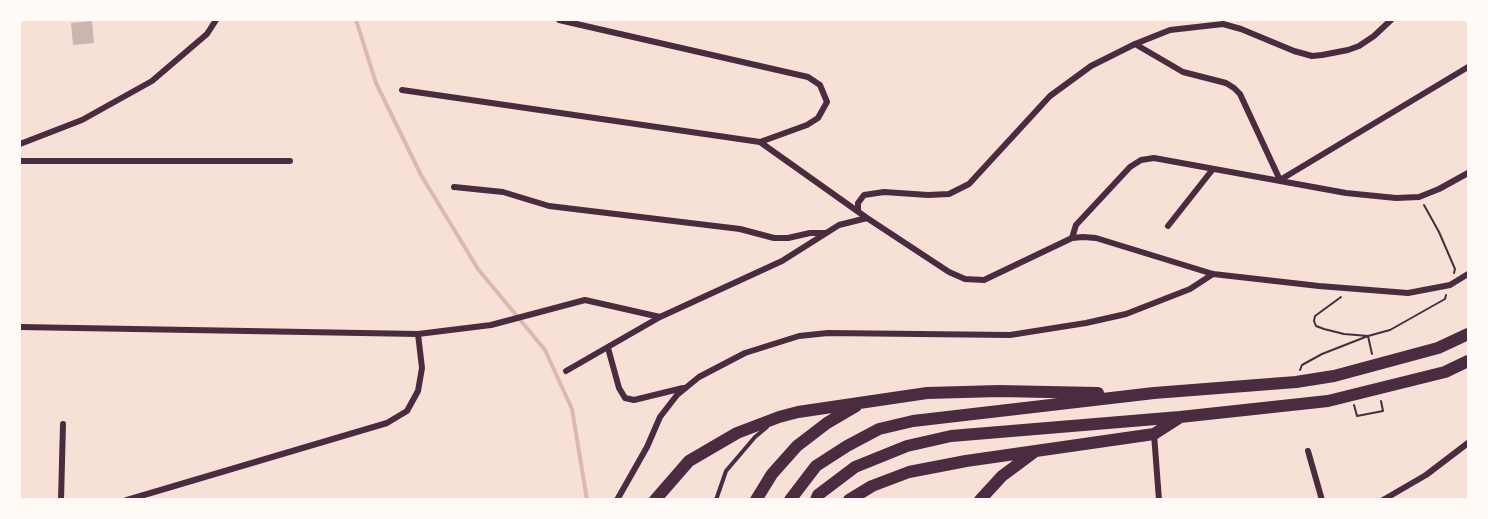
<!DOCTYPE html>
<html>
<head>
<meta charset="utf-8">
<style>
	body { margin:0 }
	#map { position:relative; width:1488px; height:519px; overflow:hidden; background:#f7e1d7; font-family:"Open Sans",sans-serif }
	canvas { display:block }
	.frame { position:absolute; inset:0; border:21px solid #fffaf5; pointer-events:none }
</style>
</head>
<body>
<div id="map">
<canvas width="1488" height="519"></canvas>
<div class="frame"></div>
</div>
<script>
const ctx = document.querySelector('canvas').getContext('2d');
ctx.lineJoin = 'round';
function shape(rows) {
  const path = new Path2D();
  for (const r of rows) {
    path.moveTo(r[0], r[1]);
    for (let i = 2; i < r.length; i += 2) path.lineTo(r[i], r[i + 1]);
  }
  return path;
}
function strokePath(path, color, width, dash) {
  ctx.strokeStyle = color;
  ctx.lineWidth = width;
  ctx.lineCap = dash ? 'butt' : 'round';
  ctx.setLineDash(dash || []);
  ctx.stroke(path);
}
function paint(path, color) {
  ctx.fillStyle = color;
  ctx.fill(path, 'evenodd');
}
const stream = shape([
	[356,20,376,83,421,175,478,269,545,350,572,409,587,500]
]);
const building = shape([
	[92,21,94,43,73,45,71,23]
]);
const path = shape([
	[1424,205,1439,232,1455,269,1454,273],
	[1341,297,1315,316,1314,321,1316,326,1324,329,1344,334,1368,336,1372,354],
	[1300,370,1302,365,1322,354,1368,336,1390,330,1445,299,1446,295],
	[1354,405,1357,416,1383,411,1381,401]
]);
const service = shape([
	[716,500,726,471,755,437,767,427]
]);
const minor = shape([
	[559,20,808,77,820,85,827,102,818,118,807,125,760,142],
	[1135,44,1183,72,1226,83,1234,88,1240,94,1280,180,1468,67],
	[402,90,760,142,867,218,949,272,965,279,984,280,1072,238,1083,237,1096,238,1213,274,1319,286,1408,293,1450,285,1468,274],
	[20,144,82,120,152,81,207,34,216,20],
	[20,161,290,161],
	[454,187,503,192,549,206,740,229,774,238,788,238,810,233,825,233],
	[858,211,858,203,864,195,884,192,928,195,949,194,969,184,1050,96,1091,66,1135,44,1170,30,1223,24,1241,29,1294,51,1312,56,1322,55,1348,50,1359,46,1374,36,1391,20],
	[1168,226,1213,169],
	[1072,238,1076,225,1130,167,1141,160,1154,158,1346,193,1396,198,1419,197,1439,189,1468,173],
	[20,327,418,334,491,325,585,300,660,317],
	[608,348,619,388,625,398,634,400,683,388],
	[566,371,660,317,782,261,839,225,867,218],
	[1154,434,1159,500],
	[1308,451,1322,500],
	[61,500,63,424],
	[127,500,387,423,407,411,418,391,422,368,418,334],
	[617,500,647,447,660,417,677,395,699,377,745,353,799,336,828,333,1010,335,1086,323,1126,314,1190,289,1213,274],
	[1383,500,1426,475,1468,443]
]);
const trunk = shape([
	[655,500,689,461,737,433,779,417,798,412,927,393,999,391,1098,393],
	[756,500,772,474,797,446,827,423,856,406],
	[790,500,816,466,847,446,879,429,913,421,1154,393,1296,382,1334,376,1438,348,1468,334],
	[816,500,818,495,855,467,907,446,951,436,1180,417,1328,401,1445,372,1468,361],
	[849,500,872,486,909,472,966,461,1154,434,1179,418],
	[980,500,1002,476,1033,453]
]);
strokePath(stream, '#dcb8b0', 4);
paint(building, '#ccb4b1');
strokePath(path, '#4a2c40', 2);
strokePath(service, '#4a2c40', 4);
strokePath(minor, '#4a2c40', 6);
strokePath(trunk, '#4a2c40', 12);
</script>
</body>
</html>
